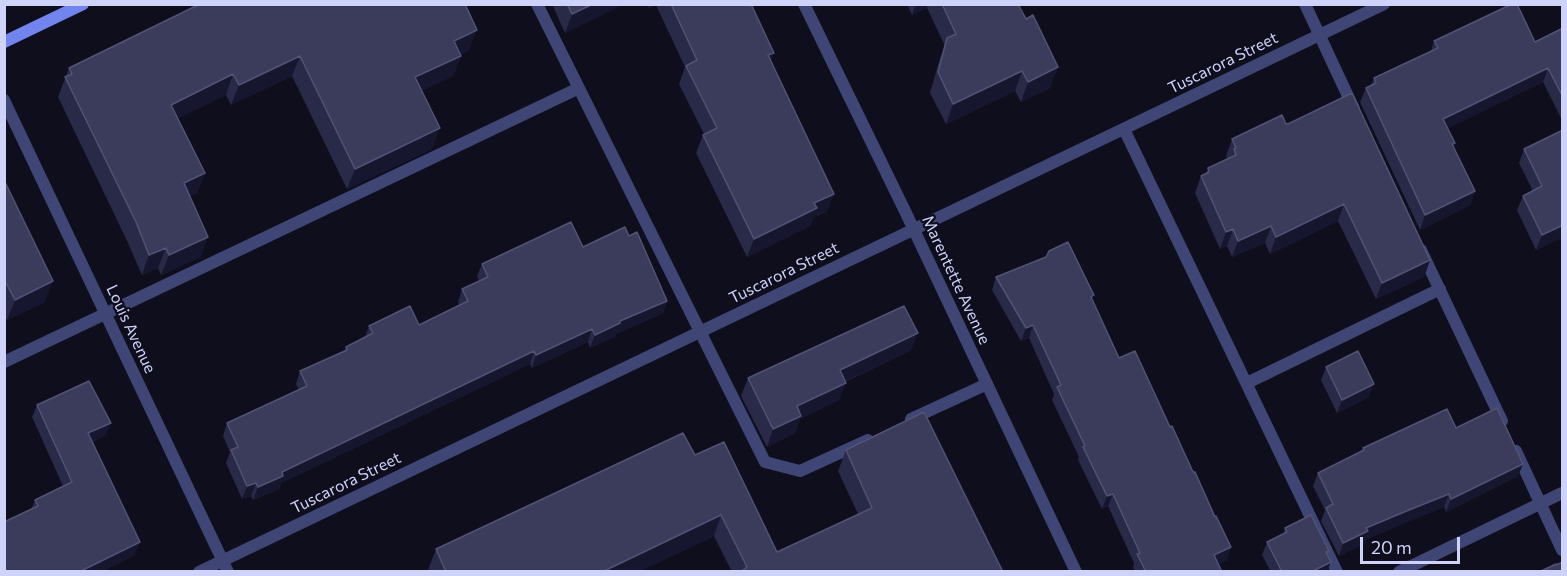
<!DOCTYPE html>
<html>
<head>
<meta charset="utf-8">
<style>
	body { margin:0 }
	#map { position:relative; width:1567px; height:576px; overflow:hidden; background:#0e0e1c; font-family:Commissioner,sans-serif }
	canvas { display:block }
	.frame { position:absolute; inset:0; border:6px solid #cfd2f9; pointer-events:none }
	.scale { position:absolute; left:1360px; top:537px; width:100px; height:27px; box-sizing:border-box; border:3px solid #cfd2f9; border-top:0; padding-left:8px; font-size:18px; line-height:21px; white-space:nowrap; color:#cfd2f9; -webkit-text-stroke:4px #0e0e1c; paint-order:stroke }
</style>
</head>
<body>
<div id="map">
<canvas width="1567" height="576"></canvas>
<div class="frame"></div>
<div class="scale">20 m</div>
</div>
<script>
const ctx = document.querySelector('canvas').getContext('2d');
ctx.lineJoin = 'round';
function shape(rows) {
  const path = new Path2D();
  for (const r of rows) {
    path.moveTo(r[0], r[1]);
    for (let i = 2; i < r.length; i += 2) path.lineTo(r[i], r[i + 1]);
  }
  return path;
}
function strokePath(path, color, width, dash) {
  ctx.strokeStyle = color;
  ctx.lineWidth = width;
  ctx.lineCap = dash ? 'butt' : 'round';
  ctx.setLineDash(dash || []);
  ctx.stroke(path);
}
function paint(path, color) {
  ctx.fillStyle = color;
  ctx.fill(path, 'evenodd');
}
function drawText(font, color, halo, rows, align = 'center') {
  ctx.font = font + ' Commissioner,sans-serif';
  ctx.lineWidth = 4.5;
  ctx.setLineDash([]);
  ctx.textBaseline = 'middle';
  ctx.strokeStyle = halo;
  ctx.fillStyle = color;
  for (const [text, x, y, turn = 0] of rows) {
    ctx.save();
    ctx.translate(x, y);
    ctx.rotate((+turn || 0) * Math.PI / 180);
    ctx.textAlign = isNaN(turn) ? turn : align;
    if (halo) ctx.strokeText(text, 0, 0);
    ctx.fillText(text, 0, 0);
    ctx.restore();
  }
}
const service = shape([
	[537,4,765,462,800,471,868,440],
	[1305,4,1354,109],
	[1124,129,1337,572],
	[1421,250,1502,421],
	[4,362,579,88],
	[1247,383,1440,289],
	[911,419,987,384],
	[1516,451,1562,550]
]);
const minor = shape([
	[804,4,905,211,1076,572],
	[4,100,228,572],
	[199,572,1384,4],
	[1399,572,1562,493]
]);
const secondary = shape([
	[4,42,83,4]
]);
const wall = shape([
	[200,4,469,50,460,55,461,56,453,76,421,91,432,149,347,189,292,76,231,105,226,95,178,118,205,173,197,193,190,196,201,257,161,275,158,268,142,275,128,243,58,97,69,68],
	[552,4,624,4,565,33],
	[647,4,751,4,771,61,827,212,813,218,810,226,747,257,696,153,703,135,704,134,679,84,685,67,656,5,649,8],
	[907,4,1018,4,1050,88,1021,102,1015,91,946,124,930,93,940,58,945,46,927,8,912,15],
	[1563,28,1563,122,1543,82,1448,128,1455,143,1454,147,1475,191,1470,205,1420,230,1360,102,1366,88,1371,85,1374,78,1431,51,1434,41,1535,42],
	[1286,124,1430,260,1424,277,1376,299,1338,221,1270,254,1265,243,1232,257,1227,246,1220,249,1195,193,1201,176,1206,174,1208,168,1227,159,1226,156,1232,139],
	[1563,130,1563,237,1536,250,1517,210,1523,196,1533,191,1519,163,1524,149],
	[4,180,45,302,7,320,4,315],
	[629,236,667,301,663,313,616,334,616,336,590,348,588,342,532,368,530,364,281,483,279,489,253,500,251,496,242,499,226,463,230,452,223,436,227,423,299,390,296,384,300,371,344,351,346,347,365,337,369,326,419,325,459,305,458,302,462,289,479,281,477,276,482,264,583,247],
	[1046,257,1092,299,1119,358,1170,427,1215,517,1231,547,1227,560,1218,564,1222,572,1135,572,1133,567,1134,563,1108,506,1102,509,1078,460,1079,457,1052,400,1054,394,1029,338,1021,341,992,290,996,277],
	[911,350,845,382,839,400,800,419,795,433,767,447,741,396,748,378],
	[1326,367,1369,397,1337,413,1321,380],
	[37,405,106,435,92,442,135,555,101,572,4,572,35,500,63,486,32,417],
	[1456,428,1523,464,1518,476,1446,512,1444,507,1404,523,1365,540,1363,544,1339,556,1321,521,1325,510,1313,486,1318,473,1362,450,1363,448],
	[846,450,1003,572,732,572,714,536,638,572,429,572,428,570,436,549,695,455,777,552,858,514,838,471],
	[1285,528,1327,555,1327,572,1271,572,1262,555,1267,542,1283,534]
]);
const shadedWall = shape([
	[593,4,624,4,565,33,572,14],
	[651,4,656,4,649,8],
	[916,4,928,4,927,8,912,15],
	[477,30,469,50,446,62,454,41],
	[774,53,768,71,768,55],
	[300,56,292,76,231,105,239,85],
	[461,56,453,76,407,98,415,77],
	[1058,67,1050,88,1021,102,1028,82],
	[1548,68,1543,82,1438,133,1443,119],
	[1022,71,1015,91,946,124,953,104],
	[233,74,226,95,164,125,171,105],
	[440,128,432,149,347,189,355,169],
	[205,173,197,193,177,203,184,183],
	[1475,191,1470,205,1420,230,1425,215],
	[834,194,827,212,813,218,810,226,747,257,754,239,814,203],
	[1344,204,1338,221,1270,254,1276,237],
	[1563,225,1563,237,1536,250,1542,235],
	[1271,226,1265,243,1232,257,1238,241],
	[1233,229,1227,246,1220,249,1226,232],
	[208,237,201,257,161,275,169,255],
	[166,248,158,268,142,275,149,255],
	[1430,260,1424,277,1376,299,1382,283],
	[53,281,45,302,7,320,15,300],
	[667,301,663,313,616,334,616,336,590,348,595,335,620,321],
	[1033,325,1029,338,1021,341,1026,328],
	[592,329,588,342,532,368,536,355],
	[918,333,911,350,833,387,840,370],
	[534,351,530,364,314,467,281,483,279,489,253,500,258,487,282,472],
	[846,383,839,400,800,419,795,433,767,447,773,429,797,406],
	[1374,384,1369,397,1337,413,1342,400],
	[111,423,106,435,83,446,88,433],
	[1523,464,1518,476,1446,512,1451,499],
	[256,483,251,496,242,499,247,486],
	[1113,494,1108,506,1102,509,1107,496],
	[1449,494,1444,507,1404,523,1365,540,1363,544,1339,556,1343,543,1366,528,1409,510],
	[721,515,714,536,638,572,602,572],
	[140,542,135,555,101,572,79,572],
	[1231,547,1227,560,1209,568,1214,555],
	[1331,562,1327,572,1311,572]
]);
const building = shape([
	[200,4,465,4,477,30,454,41,461,56,415,77,440,128,355,169,300,56,239,85,233,74,171,105,205,173,184,183,208,237,169,255,166,248,149,255,136,222,65,77,72,74,69,68,200,4],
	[567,4,593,4,572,14,567,4],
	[671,4,751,4,774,53,768,55,834,194,814,203,817,208,754,239,703,135,717,128,686,66,697,60,671,4],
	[942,4,1018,4,1026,19,1033,15,1058,67,1028,82,1022,71,953,104,938,72,947,38,956,34,942,4],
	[1512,4,1517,4,1535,42,1563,28,1563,97,1548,68,1443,119,1455,143,1452,144,1475,191,1425,215,1366,88,1376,83,1374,78,1438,48,1434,41,1512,4],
	[1352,93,1430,260,1382,283,1344,204,1276,237,1271,226,1238,241,1233,229,1226,232,1201,176,1209,172,1208,168,1236,155,1234,149,1236,148,1232,139,1282,115,1286,124,1290,123,1352,93],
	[1563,130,1563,225,1542,235,1523,196,1542,186,1524,149,1563,130],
	[4,180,53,281,15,300,4,279,4,180],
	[571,222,583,247,625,227,629,236,637,232,667,301,620,321,620,323,595,335,592,329,536,355,534,351,282,472,283,476,258,487,256,483,247,486,231,450,238,447,227,423,307,386,300,371,347,350,346,347,373,333,369,326,410,306,419,325,468,301,462,289,488,277,482,264,571,222],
	[1068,242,1087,281,1094,295,1091,297,1119,358,1135,351,1170,427,1172,426,1193,472,1195,472,1215,517,1216,516,1231,547,1214,555,1222,572,1146,572,1137,554,1140,553,1113,494,1107,496,1083,447,1085,446,1057,387,1061,385,1033,325,1026,328,996,277,1046,257,1049,251,1068,242],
	[904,306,918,333,840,370,846,383,797,406,801,416,773,429,748,378,904,306],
	[1358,351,1374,384,1342,400,1326,367,1358,351],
	[89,381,111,423,88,433,140,542,79,572,4,572,4,522,38,506,35,500,72,482,37,405,89,381],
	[1497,408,1523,464,1451,499,1449,494,1409,510,1366,528,1368,531,1343,543,1326,508,1333,504,1318,473,1364,450,1363,448,1447,409,1456,428,1497,408],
	[924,412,1003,572,744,572,743,570,747,567,721,515,602,572,446,572,436,549,683,433,695,455,724,442,777,552,872,508,846,450,924,412],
	[1311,515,1329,551,1326,552,1331,562,1311,572,1282,572,1267,542,1287,532,1285,528,1311,515],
	[1563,562,1563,572,1539,572,1556,564,1556,565,1563,562]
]);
const streetNames = [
	["Tuscarora Street",1223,63,-26],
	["Tuscarora Street",784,273,-26],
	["Marentette Avenue",956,280,65],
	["Louis Avenue",131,329,65],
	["Tuscarora Street",346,483,-26]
];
strokePath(service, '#3f4676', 12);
strokePath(minor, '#3f4676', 12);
strokePath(secondary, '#7284ee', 12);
paint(wall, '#292948');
paint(shadedWall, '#17162f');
paint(building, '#3b3b5b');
strokePath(building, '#525374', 1.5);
drawText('16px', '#cfd2f9', '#0e0e1c', streetNames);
</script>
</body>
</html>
